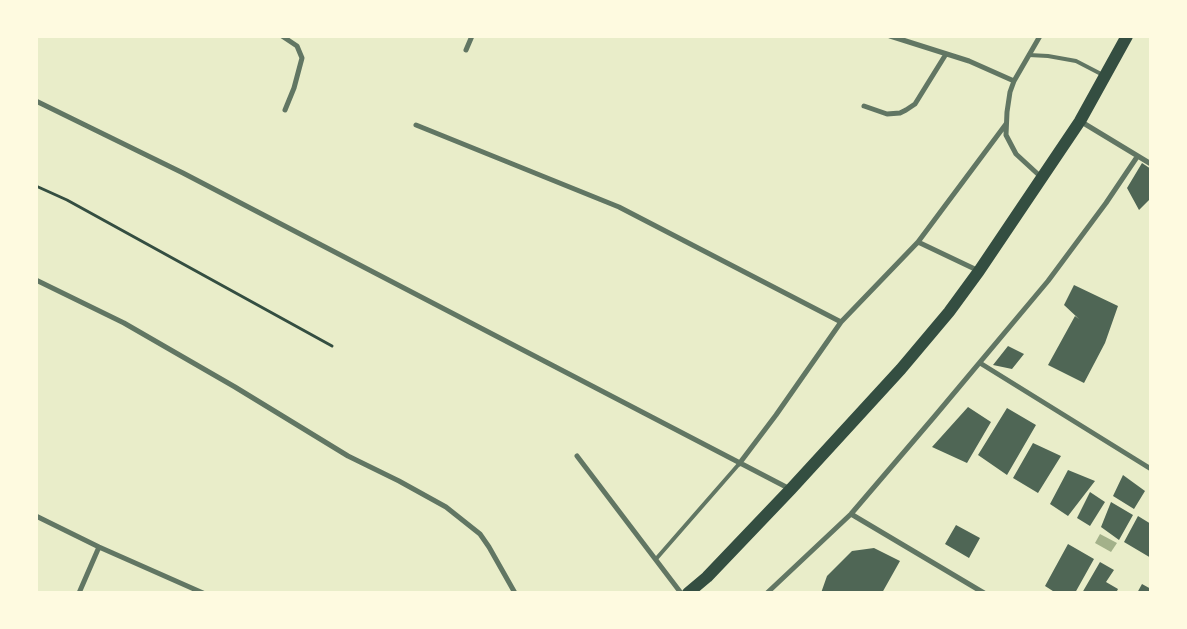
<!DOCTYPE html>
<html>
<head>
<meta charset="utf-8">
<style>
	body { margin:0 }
	#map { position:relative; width:1187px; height:629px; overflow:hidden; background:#e9edc9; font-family:"Exo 2",sans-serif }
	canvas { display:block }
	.frame { position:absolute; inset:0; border:38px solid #fefae0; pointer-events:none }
</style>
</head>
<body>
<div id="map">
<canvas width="1187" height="629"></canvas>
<div class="frame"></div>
</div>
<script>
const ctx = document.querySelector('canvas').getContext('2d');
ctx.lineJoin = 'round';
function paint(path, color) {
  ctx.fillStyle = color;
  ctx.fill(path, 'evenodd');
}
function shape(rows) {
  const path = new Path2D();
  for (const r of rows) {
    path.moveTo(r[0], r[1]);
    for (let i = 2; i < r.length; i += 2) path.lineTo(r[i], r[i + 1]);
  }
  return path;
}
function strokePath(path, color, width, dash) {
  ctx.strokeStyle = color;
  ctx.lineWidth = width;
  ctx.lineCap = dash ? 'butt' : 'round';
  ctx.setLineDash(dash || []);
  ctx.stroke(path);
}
const water = shape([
	[1100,534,1117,543,1111,552,1095,543]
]);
const building = shape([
	[1142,163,1151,169,1151,198,1139,210,1127,188],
	[1074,285,1118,306,1105,343,1084,383,1048,365,1075,316,1079,319,1064,305],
	[1008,346,1024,354,1012,369,993,365],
	[968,407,991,422,967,463,932,447],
	[1007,408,1036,425,1007,475,978,455],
	[1033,443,1061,456,1038,493,1013,478],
	[1068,470,1095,481,1068,516,1050,504],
	[1123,475,1145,491,1134,509,1113,496],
	[1090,492,1105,502,1090,526,1077,518],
	[1111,502,1133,515,1119,540,1101,527],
	[1138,516,1151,524,1151,558,1124,542],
	[956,525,980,538,969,558,945,544],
	[1068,544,1094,559,1075,593,1056,593,1045,586],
	[874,548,900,561,882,593,821,593,827,576,852,551],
	[1100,562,1114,570,1106,582,1118,589,1116,593,1082,593],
	[1142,584,1151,589,1151,593,1137,593]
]);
const path = shape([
	[36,186,67,200,332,346]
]);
const service = shape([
	[1029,55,1048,56,1076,61,1103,75],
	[656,559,739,464]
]);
const minor = shape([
	[282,36,297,46,302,58,294,88,285,110],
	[890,36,969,61,1014,81,1010,92,1007,112,1006,135,1016,154,1041,177],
	[466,50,472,36],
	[1014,81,1040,36],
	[36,101,183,173,790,489],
	[864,106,887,114,900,113,906,110,915,104,946,54],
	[1080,121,1151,164],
	[416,125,619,207,841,322],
	[918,242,979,271],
	[36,280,124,323,235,387,348,456,399,481,446,507,480,534,489,547,515,593],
	[980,363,1151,469],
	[577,456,681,593],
	[739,464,776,415,841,322,918,242,1006,124],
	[851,514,984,593],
	[36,516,99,547,203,593],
	[79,593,99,547],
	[767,593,851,514,934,417,1048,281,1106,203,1137,157]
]);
const primary = shape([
	[688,593,707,577,791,489,901,369,949,312,979,271,1080,121,1127,36]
]);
paint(water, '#a3b18a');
paint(building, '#4f6655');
strokePath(path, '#344e41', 3);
strokePath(service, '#617663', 4);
strokePath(minor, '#617663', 5);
strokePath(primary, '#344e41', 12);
</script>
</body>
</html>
